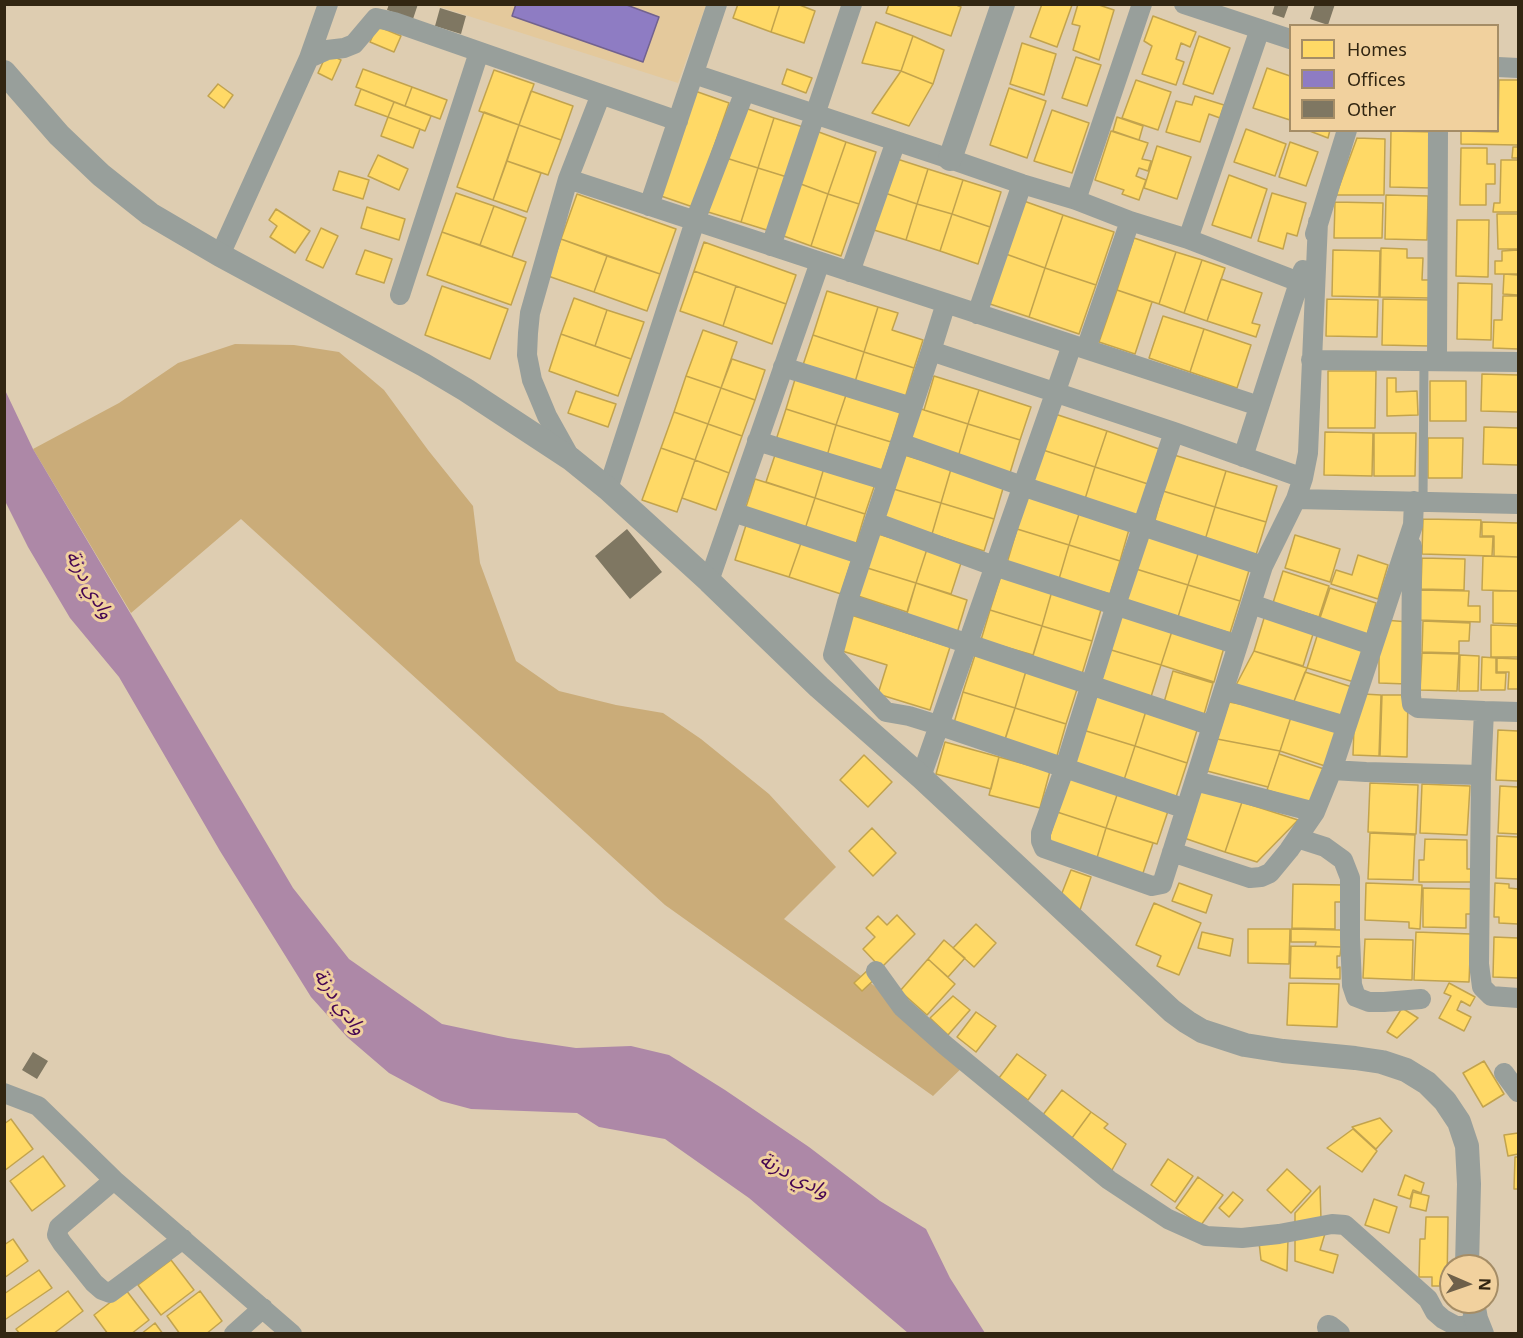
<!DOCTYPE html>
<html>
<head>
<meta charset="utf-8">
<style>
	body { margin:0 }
	#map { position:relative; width:1523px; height:1338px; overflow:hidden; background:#decdb1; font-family:"Noto Sans",sans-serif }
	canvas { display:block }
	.frame { position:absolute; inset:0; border:6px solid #322612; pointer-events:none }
	.legend { position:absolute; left:1289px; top:24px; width:210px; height:108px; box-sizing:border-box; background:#f1d19e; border:2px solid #a58d66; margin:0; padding:8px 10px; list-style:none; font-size:18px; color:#322612 }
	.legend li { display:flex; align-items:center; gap:12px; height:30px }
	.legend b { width:30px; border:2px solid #a58d66 }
	.north { position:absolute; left:1439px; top:1254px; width:60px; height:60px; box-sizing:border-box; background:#f1d19e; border:2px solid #a58d66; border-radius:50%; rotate:92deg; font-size:16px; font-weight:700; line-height:24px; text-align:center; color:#322612 }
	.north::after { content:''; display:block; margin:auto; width:21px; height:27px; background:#6e604a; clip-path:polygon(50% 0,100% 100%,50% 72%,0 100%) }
</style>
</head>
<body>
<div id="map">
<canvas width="1523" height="1338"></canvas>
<div class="frame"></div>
<ul class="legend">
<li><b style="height:16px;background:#ffd966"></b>Homes</li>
<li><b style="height:16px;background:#8e7cc3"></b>Offices</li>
<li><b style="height:16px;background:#7f7762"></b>Other</li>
</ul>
<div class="north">N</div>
</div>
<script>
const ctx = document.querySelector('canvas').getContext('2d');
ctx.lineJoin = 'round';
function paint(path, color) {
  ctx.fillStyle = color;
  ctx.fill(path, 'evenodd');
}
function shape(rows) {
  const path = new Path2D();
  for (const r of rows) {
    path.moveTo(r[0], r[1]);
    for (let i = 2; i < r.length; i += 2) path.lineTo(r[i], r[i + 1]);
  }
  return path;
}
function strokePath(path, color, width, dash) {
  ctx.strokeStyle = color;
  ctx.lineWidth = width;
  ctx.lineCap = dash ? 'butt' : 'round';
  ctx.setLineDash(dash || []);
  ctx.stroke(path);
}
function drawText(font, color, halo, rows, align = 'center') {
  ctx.font = font + ' "Noto Sans","Noto Sans Arabic",sans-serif';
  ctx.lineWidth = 6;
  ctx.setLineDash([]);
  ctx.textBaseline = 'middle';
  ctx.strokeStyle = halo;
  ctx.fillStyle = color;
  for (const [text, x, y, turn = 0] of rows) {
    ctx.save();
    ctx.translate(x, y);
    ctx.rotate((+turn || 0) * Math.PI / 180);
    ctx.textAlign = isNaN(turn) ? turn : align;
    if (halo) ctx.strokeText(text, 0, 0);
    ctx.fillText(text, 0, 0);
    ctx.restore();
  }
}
const built = shape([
	[434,5,706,5,678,83]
]);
const forest = shape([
	[235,344,294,345,339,352,384,390,428,450,473,506,480,563,516,661,559,691,616,705,663,713,701,739,769,794,836,867,784,919,972,1058,933,1096,665,905,241,519,131,613,33,449,119,403,178,363]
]);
const water = shape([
	[4,388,33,449,293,888,349,959,442,1024,508,1038,576,1048,631,1046,669,1055,725,1090,809,1147,880,1201,926,1229,950,1278,985,1333,908,1333,749,1198,665,1139,599,1127,577,1113,471,1109,441,1101,389,1073,347,1037,311,997,220,851,119,677,70,618,28,547,5,501]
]);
const homes = shape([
	[738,4,780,4,771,32,733,18,738,4],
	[780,4,797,4,815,11,804,43,771,32,780,4],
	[889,4,954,4,961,7,951,36,886,13,889,4],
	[1042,4,1072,5,1057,47,1030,37,1042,4],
	[1078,4,1096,4,1114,10,1099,60,1073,50,1080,26,1072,24,1078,4],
	[1153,16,1196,32,1190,47,1181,43,1176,59,1184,62,1176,85,1142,74,1152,46,1144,41,1153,16],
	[876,22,913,36,901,71,862,63,876,22],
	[377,26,401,36,394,52,370,42,377,26],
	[913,36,944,50,933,84,901,71,913,36],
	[1199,36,1230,48,1213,94,1183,84,1199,36],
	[1022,43,1056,54,1044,95,1010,84,1022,43],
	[327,53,341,60,332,80,318,73,327,53],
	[1076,57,1101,65,1087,106,1062,98,1076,57],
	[1267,68,1290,76,1290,120,1253,108,1267,68],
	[363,69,412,87,405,106,356,87,363,69],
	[787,69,812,78,806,93,782,84,787,69],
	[494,70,534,84,519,125,479,111,494,70],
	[901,71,933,84,909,126,872,113,901,71],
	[1136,80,1171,92,1158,130,1122,118,1136,80],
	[1499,80,1518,80,1518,145,1461,144,1461,131,1498,132,1499,80],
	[218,84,233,95,224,108,208,96,218,84],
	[412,87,447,100,440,119,405,106,412,87],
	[1009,88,1046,101,1027,158,990,145,1009,88],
	[361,89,394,102,388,117,355,105,361,89],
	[531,91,573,106,561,140,519,125,531,91],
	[695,91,729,103,693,207,658,195,695,91],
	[1195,96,1224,105,1220,118,1209,114,1200,142,1166,132,1176,101,1192,105,1195,96],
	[394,102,431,116,425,131,388,117,394,102],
	[742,107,774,118,758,168,726,158,742,107],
	[1052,110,1089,123,1072,173,1034,161,1052,110],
	[484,112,519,125,493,200,457,187,484,112],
	[388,117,420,129,413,148,381,136,388,117],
	[1117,117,1143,126,1139,140,1113,131,1117,117],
	[774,118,803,127,787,177,758,168,774,118],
	[519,125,561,140,548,175,507,161,519,125],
	[1246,129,1286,144,1275,176,1234,162,1246,129],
	[1307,130,1330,130,1328,138,1307,130],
	[816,131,846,142,828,194,798,183,816,131],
	[1111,131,1148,143,1142,159,1151,161,1148,171,1139,168,1136,176,1146,180,1139,200,1122,194,1124,190,1095,180,1111,131],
	[1391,131,1433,132,1432,188,1390,187,1391,131],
	[1357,138,1385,139,1384,195,1336,195,1357,138],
	[846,142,876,152,859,204,828,194,846,142],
	[1290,142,1318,152,1306,186,1279,177,1290,142],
	[1157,146,1191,157,1177,199,1144,188,1157,146],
	[1513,147,1518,147,1518,158,1512,158,1513,147],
	[1461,148,1487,148,1487,164,1495,164,1495,184,1486,184,1486,205,1460,205,1461,148],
	[378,155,408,169,399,190,368,176,378,155],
	[726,158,758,168,741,222,708,212,726,158],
	[897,159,928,169,917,204,885,193,897,159],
	[1501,160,1518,160,1518,212,1493,212,1494,203,1500,203,1501,160],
	[507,161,541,173,527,212,493,200,507,161],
	[758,168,787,177,770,231,741,222,758,168],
	[928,169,963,180,952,214,917,204,928,169],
	[339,171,369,180,363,199,333,190,339,171],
	[1229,175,1267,189,1251,238,1212,225,1229,175],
	[963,180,1001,192,990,227,952,214,963,180],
	[798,183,828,194,811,246,781,235,798,183],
	[456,193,494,206,480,245,442,232,456,193],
	[885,193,917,204,906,240,874,230,885,193],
	[1272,193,1306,203,1297,236,1287,233,1283,249,1258,241,1272,193],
	[577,194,676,229,660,274,561,239,577,194],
	[828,194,859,204,841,256,811,246,828,194],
	[1386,195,1428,196,1427,240,1385,239,1386,195],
	[1021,200,1063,215,1045,268,1003,253,1021,200],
	[1335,202,1383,203,1382,238,1334,238,1335,202],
	[917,204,952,214,940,251,906,240,917,204],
	[494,206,526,218,512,257,480,245,494,206],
	[367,207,405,219,399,240,361,228,367,207],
	[276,209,310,231,295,253,270,237,277,226,269,220,276,209],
	[952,214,990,227,978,264,940,251,952,214],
	[1497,214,1518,214,1518,249,1498,249,1497,214],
	[1063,215,1114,232,1096,285,1045,268,1063,215],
	[1457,220,1489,220,1488,277,1456,276,1457,220],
	[321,228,338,236,323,268,306,260,321,228],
	[442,232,526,262,511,305,427,275,442,232],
	[1134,238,1176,252,1159,304,1117,290,1134,238],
	[561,239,607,256,594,292,548,276,561,239],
	[704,242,796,275,786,304,694,271,704,242],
	[1381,248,1407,249,1407,258,1423,258,1422,280,1429,280,1429,298,1380,297,1381,248],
	[365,250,392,259,384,283,356,274,365,250],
	[1333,250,1380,251,1379,297,1332,296,1333,250],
	[1518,250,1518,274,1495,274,1495,261,1502,261,1502,251,1518,250],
	[1176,252,1202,260,1184,313,1159,304,1176,252],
	[1003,253,1045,268,1029,317,987,303,1003,253],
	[607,256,660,274,647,311,594,292,607,256],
	[1202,260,1225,268,1207,321,1184,313,1202,260],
	[1045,268,1096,285,1079,334,1029,317,1045,268],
	[694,271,736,286,723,326,680,311,694,271],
	[1504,274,1518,275,1518,295,1503,294,1504,274],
	[1221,279,1262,293,1252,323,1260,325,1256,337,1207,321,1221,279],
	[1458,283,1492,284,1491,340,1457,339,1458,283],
	[442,286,508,309,490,359,425,335,442,286],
	[736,286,786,304,772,344,723,326,736,286],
	[1117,290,1152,302,1135,354,1099,342,1117,290],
	[827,291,878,307,864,352,813,335,827,291],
	[1503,296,1518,296,1518,349,1493,348,1494,320,1502,320,1503,296],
	[574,298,607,310,595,346,561,334,574,298],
	[1327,299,1378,300,1377,337,1326,336,1327,299],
	[1383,299,1431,300,1430,346,1382,345,1383,299],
	[878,307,898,313,892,330,923,340,914,368,864,352,878,307],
	[607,310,644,322,631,359,595,346,607,310],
	[1163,316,1204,329,1190,372,1149,358,1163,316],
	[1204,329,1251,345,1237,388,1190,372,1204,329],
	[703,330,737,342,721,388,686,376,703,330],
	[561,334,631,359,618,396,549,371,561,334],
	[813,335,864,352,855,382,803,365,813,335],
	[864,352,914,368,905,398,855,382,864,352],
	[732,359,765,370,755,400,721,388,732,359],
	[1328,371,1376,371,1375,428,1328,428,1328,371],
	[1482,374,1518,375,1518,412,1481,411,1482,374],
	[686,376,721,388,708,424,674,412,686,376],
	[796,376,847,392,836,425,786,409,796,376],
	[934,376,979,390,968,424,924,410,934,376],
	[1387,378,1396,378,1396,392,1417,391,1418,415,1387,416,1387,378],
	[1430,381,1466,381,1466,421,1430,421,1430,381],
	[721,388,755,400,742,436,708,424,721,388],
	[979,390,1031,407,1020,440,968,424,979,390],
	[576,391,616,404,608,427,568,413,576,391],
	[847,392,901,409,891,442,836,425,847,392],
	[918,408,968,424,958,457,908,441,918,408],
	[786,409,836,425,827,456,776,440,786,409],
	[674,412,708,424,695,460,661,448,674,412],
	[1055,414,1107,431,1095,467,1043,450,1055,414],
	[708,424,742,436,729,473,695,460,708,424],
	[968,424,1020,440,1010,473,958,457,968,424],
	[836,425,891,442,881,473,827,456,836,425],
	[1484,427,1518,428,1518,465,1483,464,1484,427],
	[1107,431,1159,449,1148,484,1095,467,1107,431],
	[1325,432,1373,433,1372,476,1324,475,1325,432],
	[1374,433,1416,433,1415,476,1374,476,1374,433],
	[1428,438,1463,438,1462,478,1428,478,1428,438],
	[661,448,695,460,677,512,642,500,661,448],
	[1043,450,1095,467,1085,499,1033,482,1043,450],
	[776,452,824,468,815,498,766,482,776,452],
	[901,454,951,469,941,503,890,488,901,454],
	[1174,455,1226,471,1215,507,1163,491,1174,455],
	[695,460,729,473,716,510,682,498,695,460],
	[1095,467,1148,484,1137,516,1085,499,1095,467],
	[824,468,875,484,865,514,815,498,824,468],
	[951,469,1004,485,994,519,941,503,951,469],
	[1226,471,1277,486,1266,522,1215,507,1226,471],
	[755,479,815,498,805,529,745,510,755,479],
	[890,488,941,503,932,534,881,519,890,488],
	[1163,491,1215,507,1205,540,1154,524,1163,491],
	[1027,495,1080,511,1069,545,1017,529,1027,495],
	[815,498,865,514,856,544,805,529,815,498],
	[941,503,994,519,984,551,932,534,941,503],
	[1215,507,1266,522,1256,555,1205,540,1215,507],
	[1080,511,1130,526,1120,561,1069,545,1080,511],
	[1423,519,1481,520,1480,537,1493,537,1492,556,1422,554,1423,519],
	[1482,522,1518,523,1518,557,1494,556,1494,536,1482,536,1482,522],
	[746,525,801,543,789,577,735,560,746,525],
	[1017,529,1069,545,1059,579,1007,563,1017,529],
	[875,533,927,549,916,583,864,567,875,533],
	[1146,535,1199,551,1188,585,1136,569,1146,535],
	[1295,535,1340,549,1330,582,1285,568,1295,535],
	[801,543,852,559,841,594,789,577,801,543],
	[1069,545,1120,561,1110,594,1059,579,1069,545],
	[927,549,962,560,951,594,916,583,927,549],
	[1199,551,1250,567,1240,601,1188,585,1199,551],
	[1358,555,1388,565,1378,599,1331,584,1336,570,1352,575,1358,555],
	[1483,556,1518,557,1518,591,1482,590,1483,556],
	[1422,558,1465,559,1464,590,1421,589,1422,558],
	[864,567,916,583,907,612,855,595,864,567],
	[1136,569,1188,585,1178,617,1126,600,1136,569],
	[1283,571,1329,586,1319,617,1273,603,1283,571],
	[1001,575,1052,591,1042,626,990,610,1001,575],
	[916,583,967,600,957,633,906,617,916,583],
	[1188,585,1240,601,1230,633,1178,617,1188,585],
	[1330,588,1376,603,1366,638,1318,624,1330,588],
	[1420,590,1469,591,1468,606,1480,606,1480,622,1419,620,1420,590],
	[1052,591,1102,606,1092,641,1042,626,1052,591],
	[1493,591,1518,591,1518,624,1493,623,1493,591],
	[990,610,1042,626,1033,655,981,640,990,610],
	[1119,612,1173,628,1161,665,1108,649,1119,612],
	[851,615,950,647,930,710,878,694,887,665,839,650,851,615],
	[1265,615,1314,631,1303,666,1254,651,1265,615],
	[1384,620,1409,622,1407,684,1379,683,1379,630,1384,620],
	[1423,621,1470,623,1469,641,1459,641,1459,653,1422,652,1423,621],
	[1491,625,1518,626,1518,657,1491,657,1491,625],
	[1042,626,1092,641,1082,674,1032,659,1042,626],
	[1173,628,1225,644,1214,682,1161,665,1173,628],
	[1318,633,1365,647,1354,682,1307,668,1318,633],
	[1108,649,1161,665,1150,700,1097,684,1108,649],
	[1254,651,1307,668,1293,704,1235,687,1254,651],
	[1422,653,1459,654,1457,691,1420,690,1422,653],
	[975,655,1026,671,1015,708,963,692,975,655],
	[1460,655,1479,656,1478,691,1459,691,1460,655],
	[1482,657,1496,658,1496,673,1506,673,1505,690,1481,690,1482,657],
	[1497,658,1518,659,1518,689,1508,689,1509,672,1497,672,1497,658],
	[1026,671,1078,686,1066,724,1015,708,1026,671],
	[1173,671,1213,683,1203,718,1163,706,1173,671],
	[1305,672,1352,687,1342,719,1293,704,1305,672],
	[963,692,1015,708,1005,739,954,723,963,692],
	[1363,694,1381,695,1379,756,1353,755,1354,728,1363,694],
	[1094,695,1146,711,1135,746,1083,730,1094,695],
	[1382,695,1408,695,1407,757,1380,756,1382,695],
	[1229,702,1292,714,1280,751,1217,739,1229,702],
	[1015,708,1066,724,1056,759,1004,743,1015,708],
	[1146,711,1198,727,1187,763,1135,746,1146,711],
	[1292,714,1340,730,1328,767,1280,751,1292,714],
	[1083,730,1135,746,1124,780,1072,764,1083,730],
	[1498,730,1518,731,1518,781,1496,780,1498,730],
	[1217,739,1280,751,1268,787,1207,771,1217,739],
	[945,742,999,757,991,789,936,774,945,742],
	[1135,746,1187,763,1176,797,1124,780,1135,746],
	[1279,754,1327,770,1315,805,1267,790,1279,754],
	[864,755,892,782,868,807,840,780,864,755],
	[999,757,1050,771,1040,808,989,795,999,757],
	[1069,776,1118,792,1106,828,1057,812,1069,776],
	[1370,783,1418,785,1416,834,1368,832,1370,783],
	[1422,784,1470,786,1467,835,1420,833,1422,784],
	[1500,786,1518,787,1518,834,1498,833,1500,786],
	[1201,788,1242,802,1225,852,1184,838,1201,788],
	[1118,792,1169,808,1157,844,1106,828,1118,792],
	[1242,802,1298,820,1257,862,1225,852,1242,802],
	[1057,812,1106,828,1096,861,1047,846,1057,812],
	[872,828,896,853,873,876,849,851,872,828],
	[1106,828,1153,843,1142,876,1096,861,1106,828],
	[1370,833,1415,835,1413,880,1368,879,1370,833],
	[1497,836,1518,837,1518,879,1496,878,1497,836],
	[1425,839,1467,840,1467,869,1471,869,1471,882,1419,882,1419,860,1424,860,1425,839],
	[1071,870,1091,877,1079,913,1060,898,1071,870],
	[1179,883,1212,895,1206,913,1172,901,1179,883],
	[1366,883,1422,885,1420,929,1409,928,1409,922,1365,920,1366,883],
	[1495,883,1509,884,1509,888,1518,889,1518,924,1499,923,1499,917,1494,917,1495,883],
	[1293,884,1343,885,1343,902,1335,902,1335,929,1292,928,1293,884],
	[1423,888,1472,889,1472,914,1466,914,1466,928,1423,927,1423,888],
	[1154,903,1201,923,1179,975,1157,966,1161,956,1136,945,1154,903],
	[897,915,915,934,881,968,863,949,875,937,866,928,878,916,887,925,897,915],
	[976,924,996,943,974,967,953,948,976,924],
	[1248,929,1290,929,1289,964,1248,963,1248,929],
	[1291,929,1341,930,1341,947,1315,946,1316,942,1291,942,1291,929],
	[1202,932,1233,939,1230,956,1198,948,1202,932],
	[1416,932,1471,934,1469,982,1414,980,1416,932],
	[1494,937,1518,938,1518,978,1493,977,1494,937],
	[1365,939,1413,940,1412,980,1363,978,1365,939],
	[944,940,965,958,948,977,928,959,944,940],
	[1291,946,1341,947,1340,956,1337,956,1337,968,1340,967,1340,979,1290,978,1291,946],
	[928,959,955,984,927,1015,900,991,928,959],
	[869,969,877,977,862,991,854,983,869,969],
	[1289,983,1339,984,1337,1027,1287,1025,1289,983],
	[1449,983,1475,997,1470,1006,1461,1001,1457,1010,1471,1017,1464,1031,1439,1018,1451,996,1444,993,1449,983],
	[953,996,970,1010,948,1035,930,1018,953,996],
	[1402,1008,1418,1018,1397,1038,1387,1032,1402,1008],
	[976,1012,996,1026,976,1052,957,1037,976,1012],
	[1017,1054,1046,1075,1028,1100,999,1078,1017,1054],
	[1484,1061,1504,1094,1483,1107,1463,1073,1484,1061],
	[1062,1090,1091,1112,1072,1138,1042,1116,1062,1090],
	[1091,1112,1108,1124,1104,1128,1126,1144,1112,1170,1072,1138,1091,1112],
	[1380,1118,1392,1131,1376,1149,1352,1127,1380,1118],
	[11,1119,33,1149,4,1171,4,1124,11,1119],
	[1353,1129,1377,1151,1362,1172,1327,1148,1353,1129],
	[1518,1133,1518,1154,1508,1156,1504,1135,1518,1133],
	[43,1156,65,1186,32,1211,10,1181,43,1156],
	[1515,1157,1518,1157,1518,1189,1514,1189,1515,1157],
	[1168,1159,1193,1176,1175,1202,1151,1185,1168,1159],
	[1287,1169,1311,1191,1291,1213,1267,1190,1287,1169],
	[1405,1175,1424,1183,1421,1193,1413,1190,1410,1199,1398,1195,1405,1175],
	[1198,1177,1223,1195,1201,1225,1176,1208,1198,1177],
	[1320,1186,1321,1220,1295,1223,1295,1213,1320,1186],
	[1233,1192,1243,1200,1229,1217,1219,1208,1233,1192],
	[1413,1192,1429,1196,1426,1211,1410,1207,1413,1192],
	[1374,1199,1397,1207,1389,1233,1365,1225,1374,1199],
	[1426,1217,1448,1217,1447,1286,1432,1286,1432,1277,1419,1277,1420,1239,1425,1239,1426,1217],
	[1327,1227,1320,1250,1338,1255,1333,1273,1295,1261,1295,1233,1327,1227],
	[1288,1238,1287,1271,1261,1260,1259,1242,1288,1238],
	[13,1239,28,1261,4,1278,4,1245,13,1239],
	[171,1260,194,1290,161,1315,138,1285,171,1260],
	[39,1270,52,1288,6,1319,4,1317,4,1294,39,1270],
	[126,1290,149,1320,131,1334,108,1334,94,1315,126,1290],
	[68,1291,83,1311,53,1334,20,1334,16,1329,68,1291],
	[200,1291,222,1321,206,1334,180,1334,167,1316,200,1291],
	[155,1323,163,1334,141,1334,155,1323]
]);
const offices = shape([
	[516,4,624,4,659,17,643,62,512,16,516,4]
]);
const building = shape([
	[389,4,418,4,413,19,387,10],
	[1275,4,1289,4,1284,18,1272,14],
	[1315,4,1335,4,1328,25,1310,19],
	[440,8,466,16,461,34,435,26],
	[627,529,662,572,630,599,595,556],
	[33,1052,48,1061,37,1079,22,1070]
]);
const service = shape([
	[1423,501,1424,360]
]);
const minor = shape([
	[1184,4,1290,39],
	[309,58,327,50,344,48,354,44,376,18,394,22,678,121],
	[1498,67,1518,68],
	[694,74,950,159,1022,184,1076,200,1130,221,1188,239,1299,282],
	[568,179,1259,406],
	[1076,200,1142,4],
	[649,206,717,4],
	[1315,234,1347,130],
	[1188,239,1260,29],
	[771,246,852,4],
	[220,255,309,58,328,4],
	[850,272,896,141],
	[400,295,479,52],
	[946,303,931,351,847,603,833,655,886,712,909,716,938,725,1186,809],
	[977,314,1022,184],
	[1086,349,1130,221],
	[931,351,1174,432,1303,478],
	[1311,360,1518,362],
	[1437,360,1438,130],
	[783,367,912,407],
	[1174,432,1116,605,1065,767,1041,833,1041,841,1044,848,1152,886,1162,884,1263,566,1296,499,1303,478,1308,453,1318,222],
	[757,441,887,481],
	[900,443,1022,486,1263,566],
	[1243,457,1303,270],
	[571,459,547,416,532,380,527,355,528,333,530,313,568,179,601,94],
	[608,489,695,221,745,91],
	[1296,499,1518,504],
	[733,512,863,555],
	[874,522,994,566,1238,645],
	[1412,546,1411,696,1412,704,1418,708,1484,711],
	[709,581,820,262],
	[847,603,1212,726],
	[1251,604,1372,645],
	[1224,690,1346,726],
	[1518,712,1484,711,1481,775,1479,964,1482,987,1491,996,1518,998],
	[1332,770,1366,772,1481,775],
	[921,777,1072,345],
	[1195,781,1315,812],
	[1297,838,1325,847,1343,860,1350,878,1350,937,1352,985,1356,997,1369,1002,1384,1002,1421,999],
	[1172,852,1250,878,1261,877,1270,873,1289,850,1315,812,1332,770,1413,525,1414,501],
	[876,971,902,1007,946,1046,1109,1180,1168,1219,1206,1236,1242,1238,1279,1234,1332,1224,1345,1225,1428,1299,1435,1312,1443,1319,1456,1326,1465,1326,1476,1319],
	[1504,1073,1518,1092],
	[4,1093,38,1106,114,1180,292,1334],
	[114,1180,59,1227,57,1235,62,1243,94,1283,102,1290,110,1293,183,1239],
	[234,1334,263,1308]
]);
const tertiary = shape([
	[4,72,59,135,101,175,150,214,220,255,424,365,466,390,571,459,608,489,709,581,819,687,921,777,1172,1011,1187,1022,1202,1031,1245,1045,1283,1051,1355,1058,1382,1062,1406,1070,1427,1083,1445,1101,1459,1122,1467,1146,1469,1184,1467,1266],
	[950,159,1003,4],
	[1473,1302,1476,1319,1482,1334],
	[1329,1327,1338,1334]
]);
const waterNames = [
	["وادي درنة",89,585,60],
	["وادي درنة",339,1002,55],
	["وادي درنة",794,1176,28]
];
paint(built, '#e4c99c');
paint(forest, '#caac79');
paint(water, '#ad88a7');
paint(homes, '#ffd966');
strokePath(homes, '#c2a34d', 1.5);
paint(offices, '#8e7cc3');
strokePath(offices, '#72628e', 1.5);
paint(building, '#7f7762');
strokePath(service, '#989f9b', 9);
strokePath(minor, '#989f9b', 20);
strokePath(tertiary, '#989f9b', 24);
drawText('italic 20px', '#450552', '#f1d19e', waterNames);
</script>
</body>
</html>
